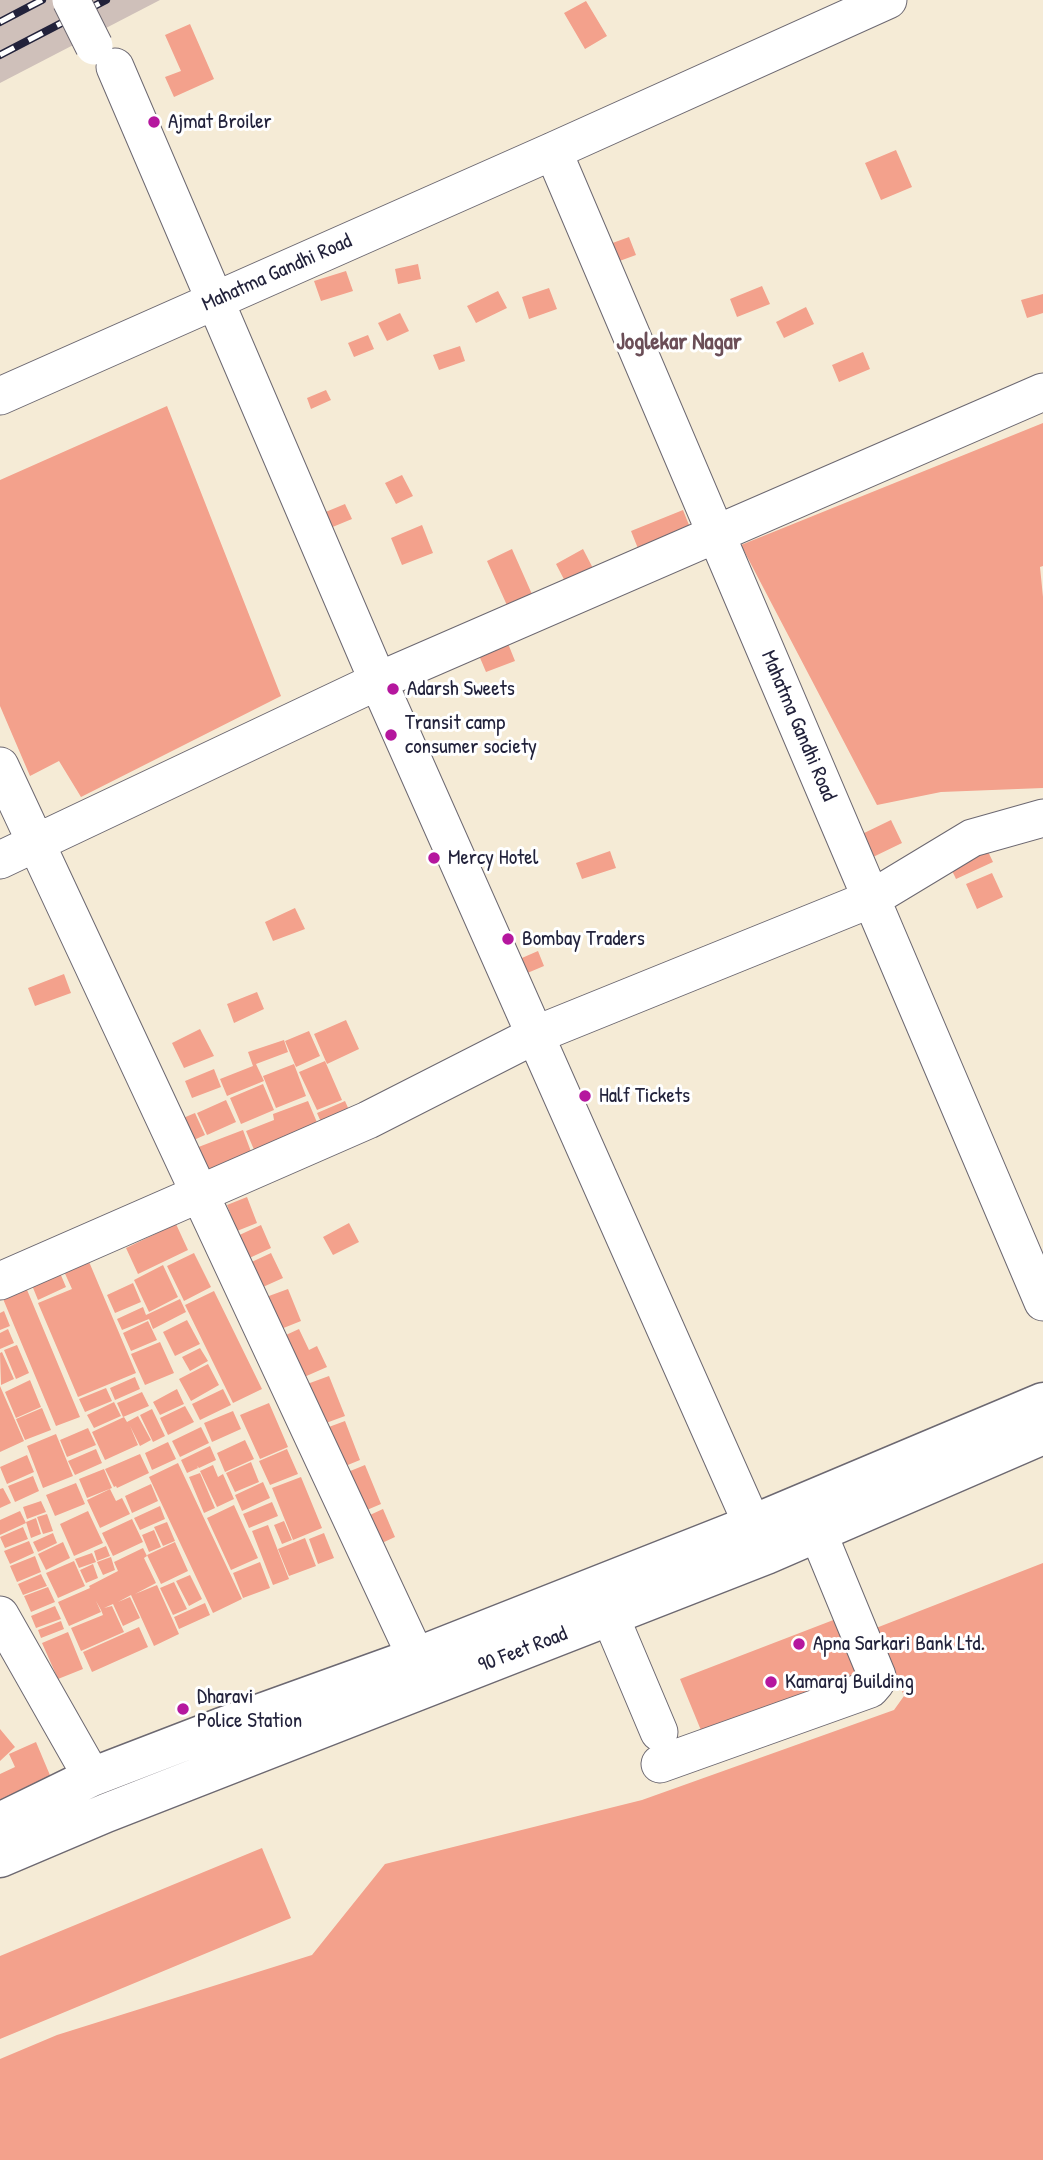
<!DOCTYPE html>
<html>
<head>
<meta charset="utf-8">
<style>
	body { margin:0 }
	canvas { display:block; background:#f5ebd6 }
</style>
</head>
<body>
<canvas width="1043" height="2160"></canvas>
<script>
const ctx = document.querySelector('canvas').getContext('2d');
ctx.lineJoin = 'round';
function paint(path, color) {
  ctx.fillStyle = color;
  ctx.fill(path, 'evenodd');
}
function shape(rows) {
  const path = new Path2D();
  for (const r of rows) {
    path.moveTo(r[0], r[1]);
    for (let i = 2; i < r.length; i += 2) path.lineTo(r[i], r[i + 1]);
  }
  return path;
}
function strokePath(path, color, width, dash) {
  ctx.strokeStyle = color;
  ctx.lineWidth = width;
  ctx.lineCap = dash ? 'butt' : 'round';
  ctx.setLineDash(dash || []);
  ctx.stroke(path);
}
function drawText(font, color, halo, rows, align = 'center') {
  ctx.font = font + ' "Patrick Hand",sans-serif';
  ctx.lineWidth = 6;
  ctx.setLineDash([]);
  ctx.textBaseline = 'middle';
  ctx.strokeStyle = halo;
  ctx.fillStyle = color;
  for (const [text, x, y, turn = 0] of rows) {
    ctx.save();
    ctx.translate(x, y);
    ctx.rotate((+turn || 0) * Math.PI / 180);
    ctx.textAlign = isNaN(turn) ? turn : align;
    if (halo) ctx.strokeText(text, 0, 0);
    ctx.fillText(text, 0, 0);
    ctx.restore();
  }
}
const industrial = shape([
	[0,0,160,0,0,83]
]);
const building = shape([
	[586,1,607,36,585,49,564,13],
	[190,24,214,79,174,97,165,77,181,71,165,35],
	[896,150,912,187,881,200,865,163],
	[629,237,636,255,603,267,596,249],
	[418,264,421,279,398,284,395,269],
	[346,271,353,291,321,301,314,281],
	[762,286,770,304,737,317,730,299],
	[549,288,557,309,529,319,522,297],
	[498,291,507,308,476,323,467,306],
	[1043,294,1043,313,1027,318,1021,300],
	[806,307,814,324,784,338,776,322],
	[400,313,409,331,387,341,378,323],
	[368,335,374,349,354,357,348,343],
	[460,346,465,361,439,370,433,355],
	[863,352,870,369,839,382,832,365],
	[326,390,331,400,311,409,307,398],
	[167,406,281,696,81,797,59,761,30,776,0,706,0,480],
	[1043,423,1043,566,1040,567,1043,597,1043,788,941,792,877,805,741,545],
	[402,475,413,496,396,504,385,483],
	[345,504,352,519,318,533,311,518],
	[683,510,691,530,639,551,631,531],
	[422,525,433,553,402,565,391,538],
	[512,549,535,601,510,612,487,561],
	[583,549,597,576,570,591,556,564],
	[507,641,515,661,486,672,478,653],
	[891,820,902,843,871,858,860,835],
	[983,841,993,862,956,879,946,858],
	[610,851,616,868,582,879,576,863],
	[992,873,1003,897,977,909,966,884],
	[295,908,305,929,273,941,265,922],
	[538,951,544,966,513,979,508,964],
	[64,974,71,993,35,1006,28,988],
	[257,992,264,1009,234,1023,227,1004],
	[346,1020,359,1049,327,1064,314,1034],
	[200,1029,214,1056,184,1068,172,1043],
	[309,1031,320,1056,296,1067,285,1041],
	[284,1040,288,1052,256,1064,264,1081,227,1096,220,1079,253,1066,248,1052],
	[325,1061,342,1100,317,1110,299,1072],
	[294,1064,306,1096,276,1108,263,1076],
	[214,1069,221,1087,192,1098,185,1081],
	[263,1084,274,1110,241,1124,230,1098],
	[226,1100,236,1122,207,1135,197,1113],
	[308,1101,321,1132,255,1152,246,1131,274,1120,273,1114],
	[345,1101,353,1119,325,1131,317,1113],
	[195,1113,205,1135,178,1147,169,1124],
	[243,1130,253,1157,200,1180,188,1151],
	[247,1197,257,1223,237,1231,227,1205],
	[349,1223,359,1242,333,1255,323,1237],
	[176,1224,188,1250,138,1274,126,1248],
	[261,1225,271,1248,243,1261,233,1238],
	[194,1253,211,1287,184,1301,167,1266],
	[271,1253,283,1278,254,1291,243,1266],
	[87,1257,136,1373,78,1397,38,1303,72,1289,62,1267],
	[163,1265,178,1297,149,1312,134,1280],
	[57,1266,66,1287,38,1300,29,1278],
	[133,1283,141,1302,115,1313,107,1295],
	[25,1285,80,1417,56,1426,1,1294],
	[288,1289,301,1321,271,1333,258,1300],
	[214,1291,262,1389,233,1403,185,1305],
	[180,1299,186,1312,153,1329,149,1319,122,1330,117,1319,143,1307,146,1315],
	[4,1311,10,1326,0,1330,0,1313],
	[187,1320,200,1344,175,1356,163,1332],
	[148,1321,157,1340,131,1351,123,1333],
	[8,1329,14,1343,0,1349,0,1333],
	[299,1329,309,1350,317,1346,327,1367,295,1381,275,1340],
	[160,1342,174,1373,145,1385,131,1354],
	[17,1345,29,1373,16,1379,4,1350],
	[200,1348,208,1361,190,1371,182,1357],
	[2,1352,14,1379,1,1385,0,1353],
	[208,1364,219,1385,191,1401,179,1379],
	[329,1376,345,1416,315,1427,299,1387],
	[135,1377,140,1389,115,1400,110,1388],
	[30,1380,41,1407,16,1418,5,1392],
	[0,1386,24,1441,0,1452],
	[106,1388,112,1401,85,1412,79,1399],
	[177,1389,184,1404,160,1415,153,1402],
	[223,1389,231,1405,200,1420,192,1404],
	[142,1392,149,1406,123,1417,117,1403],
	[114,1402,121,1416,94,1428,87,1415],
	[269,1403,288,1447,260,1459,240,1415],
	[185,1406,194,1422,168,1435,160,1418],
	[42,1408,51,1430,25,1440,16,1419],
	[152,1409,165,1436,153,1442,140,1415],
	[233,1411,241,1429,212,1442,204,1423],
	[138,1416,151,1440,140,1446,130,1426,138,1445,105,1460,92,1432,124,1417,127,1422],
	[345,1421,360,1460,333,1471,318,1431],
	[201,1427,209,1443,180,1457,172,1441],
	[88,1428,96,1445,67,1457,60,1440],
	[56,1434,73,1476,43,1488,27,1446],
	[245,1440,254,1459,225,1472,217,1453],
	[168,1442,176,1459,152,1470,145,1453],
	[210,1446,216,1460,199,1468,197,1466,198,1468,187,1473,181,1460],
	[96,1449,102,1463,75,1475,68,1461],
	[287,1449,298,1474,270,1485,259,1461],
	[140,1454,149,1473,117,1488,116,1486,114,1487,105,1469],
	[27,1455,34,1472,7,1484,0,1467],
	[251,1462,259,1482,235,1492,226,1473],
	[178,1463,242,1599,213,1613,149,1477],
	[213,1465,218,1477,223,1474,234,1499,217,1507,200,1471],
	[365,1465,381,1504,355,1515,338,1476],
	[104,1469,112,1488,87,1498,79,1479],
	[200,1473,215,1508,204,1513,189,1477],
	[33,1476,39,1491,15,1502,8,1486],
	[301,1477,322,1528,293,1540,272,1488],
	[263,1482,270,1498,242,1511,235,1495],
	[76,1483,85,1504,55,1516,46,1495],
	[151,1484,158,1501,132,1513,125,1496],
	[3,1488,11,1503,0,1508,0,1489],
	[110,1489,116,1501,122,1498,130,1514,100,1528,87,1500],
	[41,1501,46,1512,27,1519,23,1507],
	[272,1502,278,1516,249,1528,243,1514],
	[234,1505,258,1558,231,1570,207,1518],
	[160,1506,165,1519,140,1530,134,1518],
	[383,1509,395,1537,371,1548,359,1520],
	[20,1511,26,1523,0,1535,0,1520],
	[88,1511,103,1543,74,1556,60,1524],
	[47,1514,53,1531,43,1534,37,1517],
	[36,1518,41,1534,31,1538,26,1522],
	[132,1519,143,1542,113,1556,102,1533],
	[284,1521,292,1540,282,1544,274,1525],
	[167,1522,175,1541,163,1546,154,1527],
	[268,1525,289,1579,273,1585,252,1531],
	[23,1527,28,1539,5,1548,0,1537],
	[154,1530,161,1547,149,1552,142,1535],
	[53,1533,57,1543,38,1552,33,1542],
	[324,1533,334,1558,318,1564,309,1539],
	[305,1538,316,1566,289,1576,278,1549],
	[29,1541,34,1553,10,1564,4,1551],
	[63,1542,70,1558,46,1570,38,1554],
	[175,1542,188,1571,161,1584,147,1555],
	[106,1546,110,1556,97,1561,94,1551],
	[143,1548,147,1556,144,1558,156,1583,135,1594,157,1585,179,1634,154,1646,131,1595,118,1602,130,1597,140,1618,123,1626,113,1604,104,1608,112,1606,124,1632,81,1651,71,1628,103,1615,101,1610,96,1601,101,1612,69,1626,58,1602,90,1588,89,1586,118,1571,114,1562],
	[92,1553,96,1562,79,1568,75,1559],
	[35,1556,41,1572,17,1582,10,1566],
	[111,1557,115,1570,103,1575,97,1562],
	[74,1561,85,1586,58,1598,46,1573],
	[260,1562,270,1588,243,1598,233,1573],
	[1043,1563,1043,2160,0,2160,0,2059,57,2035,312,1955,385,1864,642,1800,894,1710,904,1696,876,1628],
	[93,1564,98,1578,86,1583,80,1570],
	[41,1574,47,1586,23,1595,18,1584],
	[190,1575,202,1599,189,1606,176,1581],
	[174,1582,187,1609,173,1615,160,1588],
	[48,1587,55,1602,31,1612,24,1596],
	[205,1603,210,1615,179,1629,174,1617],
	[55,1606,61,1619,36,1628,31,1616],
	[836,1619,862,1686,707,1745,680,1679],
	[61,1621,64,1629,41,1638,38,1630],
	[139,1627,148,1647,92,1672,83,1652],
	[68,1632,83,1669,58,1679,42,1643],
	[0,1729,15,1747,0,1761],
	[36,1742,52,1780,0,1801,0,1774,15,1767,9,1754],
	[262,1848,291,1918,0,2039,0,1956]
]);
const minor = shape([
	[115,67,378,681,764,1551],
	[553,151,1043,1302],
	[0,396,553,151,888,0],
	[0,766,416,1657,428,1685],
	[0,860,378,681,1043,392],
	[0,1281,368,1120,535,1035,871,899,972,838,1043,818],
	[0,1615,92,1777],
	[610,1616,659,1732],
	[660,1764,870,1689,876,1682,877,1676,818,1533]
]);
const major = shape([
	[0,1822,92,1777,222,1727,416,1657,753,1524,1043,1402],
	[0,1858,106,1813,766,1555,1043,1435]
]);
const rail = shape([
	[0,22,42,0],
	[0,55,106,0]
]);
const minorBridge = shape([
	[71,0,94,46]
]);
const markers = [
	[154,122,7,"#b5179e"],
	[393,689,7,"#b5179e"],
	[391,735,7,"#b5179e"],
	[434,858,7,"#b5179e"],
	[508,939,7,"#b5179e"],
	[585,1096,7,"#b5179e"],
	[799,1644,7,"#b5179e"],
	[771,1682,7,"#b5179e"],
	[183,1709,7,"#b5179e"]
];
const poiNames = [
	["Ajmat Broiler",168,122],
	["Adarsh Sweets",407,689],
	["Transit camp",405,723],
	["consumer society",405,747],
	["Mercy Hotel",448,858],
	["Bombay Traders",522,939],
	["Half Tickets",599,1096],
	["Apna Sarkari Bank Ltd.",813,1644],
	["Kamaraj Building",785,1682],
	["Dharavi",197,1697],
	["Police Station",197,1721]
];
const streetNames = [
	["Mahatma Gandhi Road",277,273,-24],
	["Mahatma Gandhi Road",798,726,67],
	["90 Feet Road",523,1650,-21]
];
const neighbourhoodNames = [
	["Joglekar Nagar",679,343]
];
paint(industrial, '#cfc0ba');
paint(building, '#f3a18c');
strokePath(minor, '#6c6871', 39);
strokePath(major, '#6c6871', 41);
strokePath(minor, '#fff', 37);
strokePath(major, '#fff', 38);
strokePath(rail, '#22223b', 8);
strokePath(rail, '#fff', 5, [16]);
strokePath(minorBridge, '#6c6871', 39, []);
strokePath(minorBridge, '#fff', 37);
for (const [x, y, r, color] of markers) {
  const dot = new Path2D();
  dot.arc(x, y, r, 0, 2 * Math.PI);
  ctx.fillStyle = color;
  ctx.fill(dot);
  strokePath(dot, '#fff', 2.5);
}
drawText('21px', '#22223b', '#fff', poiNames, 'left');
drawText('21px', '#22223b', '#fff', streetNames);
drawText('bold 23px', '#6b4e57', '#fff', neighbourhoodNames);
</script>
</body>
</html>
